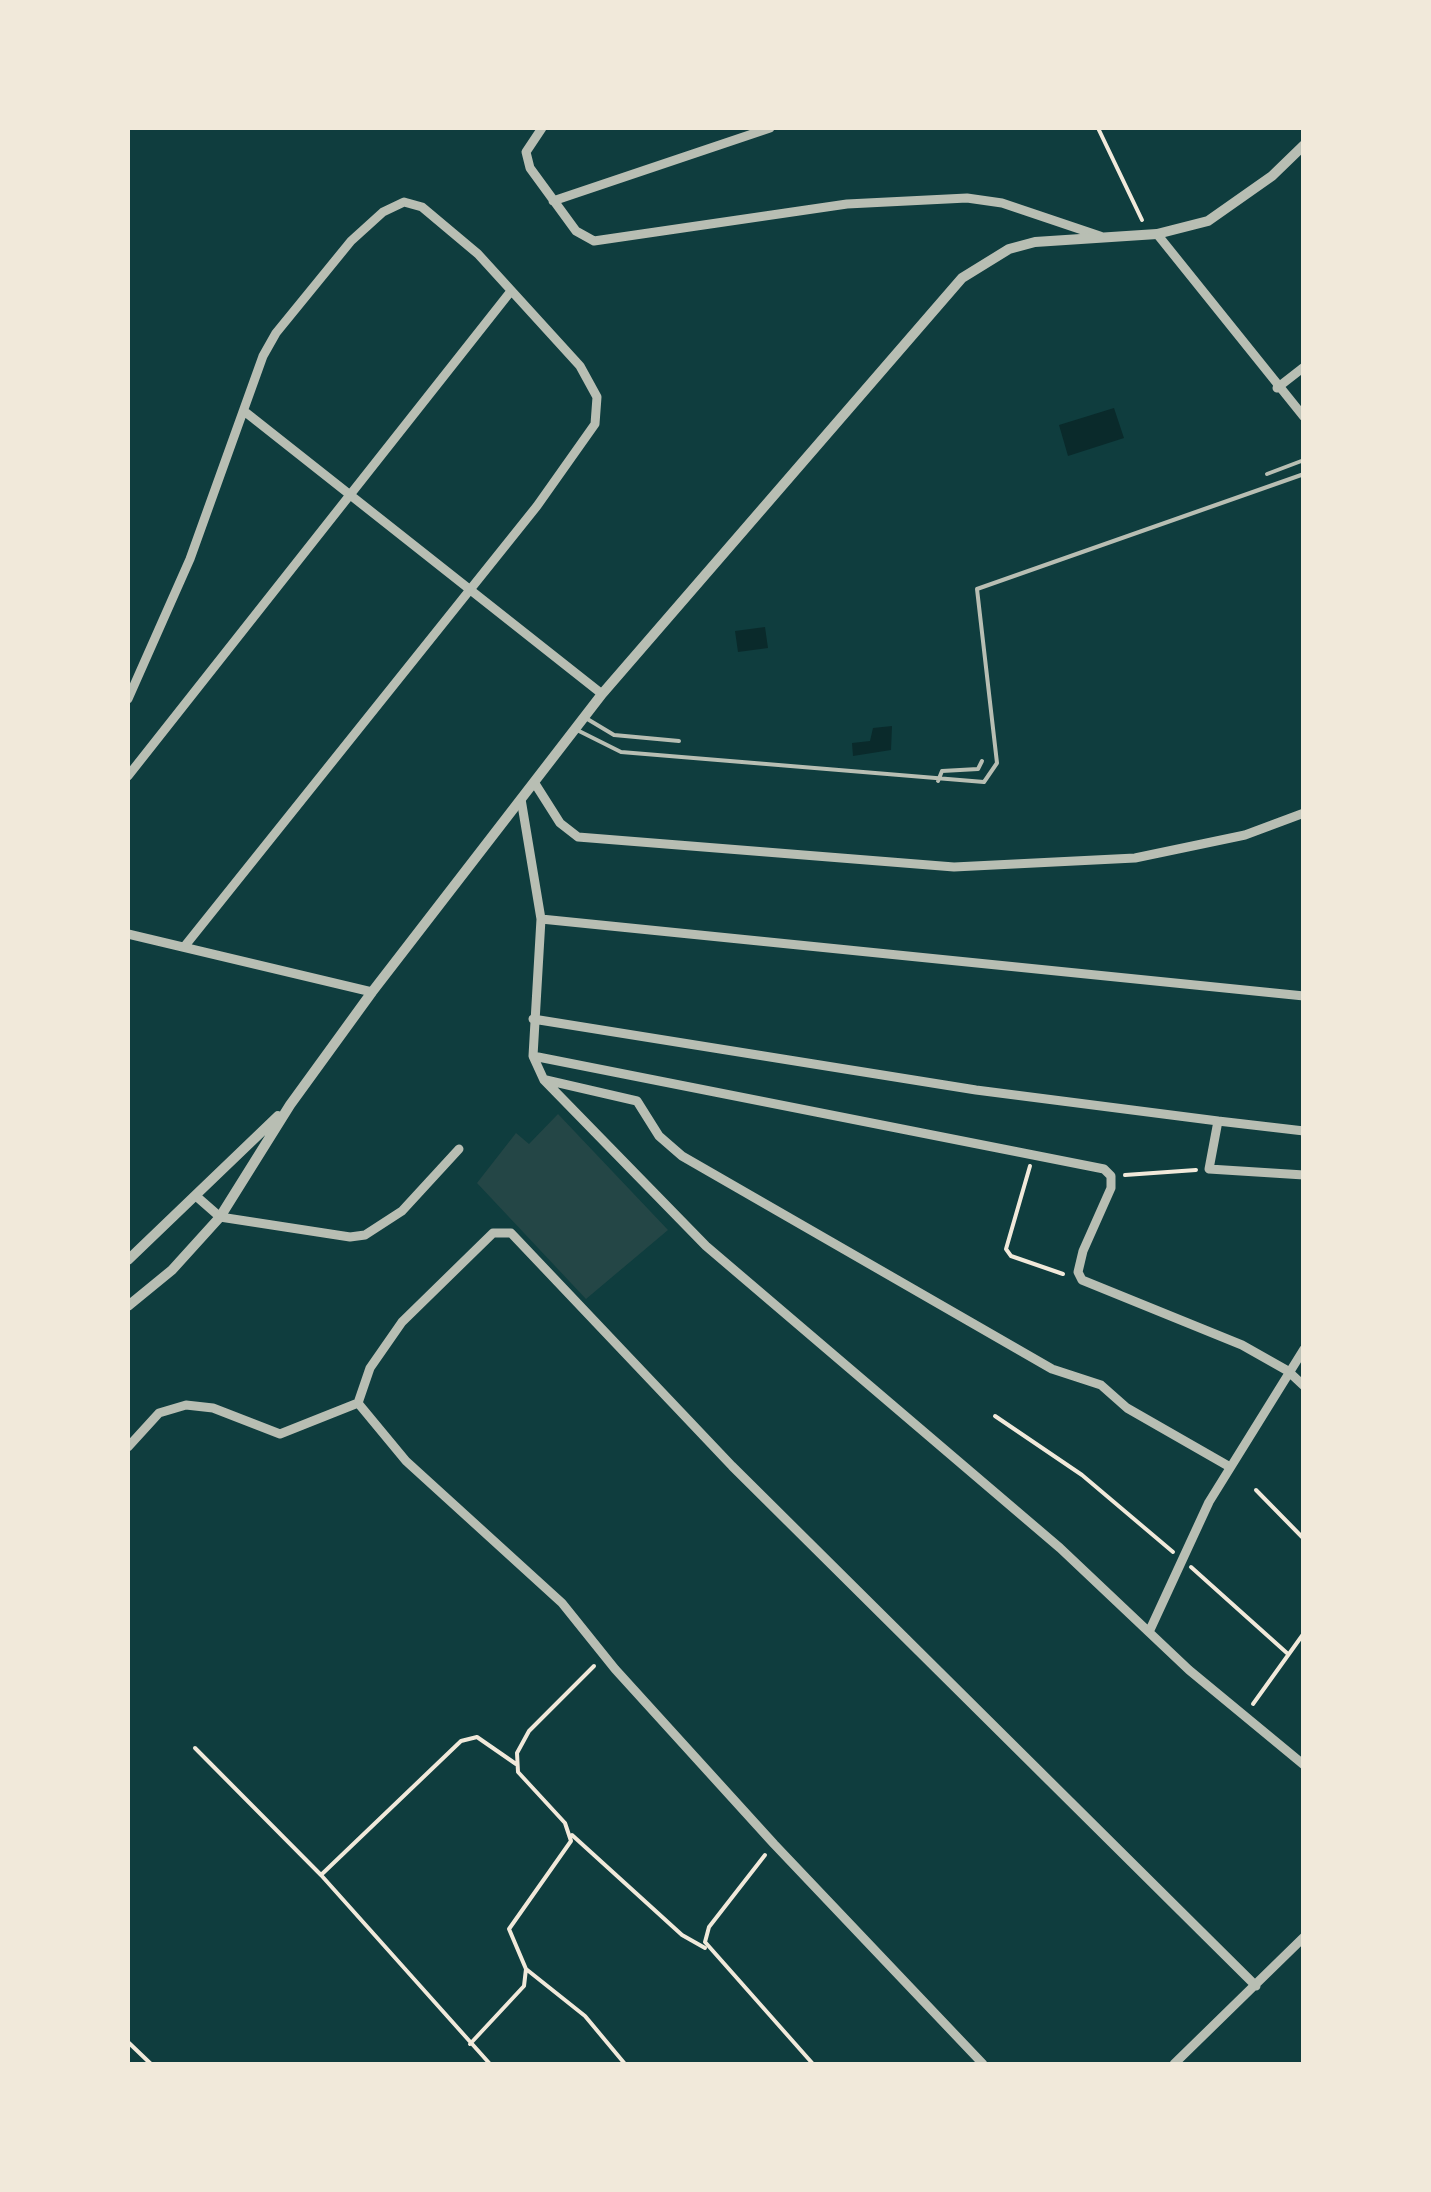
<!DOCTYPE html>
<html>
<head>
<meta charset="utf-8">
<style>
	body { margin:0 }
	#map { position:relative; width:1431px; height:2192px; overflow:hidden; background:#0f3d3e; font-family:"PT Sans",sans-serif }
	canvas { display:block }
	.frame { position:absolute; inset:0; border:130px solid #f1e9da; pointer-events:none }
</style>
</head>
<body>
<div id="map">
<canvas width="1431" height="2192"></canvas>
<div class="frame"></div>
</div>
<script>
const ctx = document.querySelector('canvas').getContext('2d');
ctx.lineJoin = 'round';
function paint(path, color) {
  ctx.fillStyle = color;
  ctx.fill(path, 'evenodd');
}
function shape(rows) {
  const path = new Path2D();
  for (const r of rows) {
    path.moveTo(r[0], r[1]);
    for (let i = 2; i < r.length; i += 2) path.lineTo(r[i], r[i + 1]);
  }
  return path;
}
function strokePath(path, color, width, dash) {
  ctx.strokeStyle = color;
  ctx.lineWidth = width;
  ctx.lineCap = dash ? 'butt' : 'round';
  ctx.setLineDash(dash || []);
  ctx.stroke(path);
}
const green = shape([
	[558,1114,668,1230,586,1299,477,1183,516,1133,529,1144]
]);
const water = shape([
	[1114,408,1124,438,1068,456,1059,425],
	[765,627,768,648,738,652,735,631],
	[892,726,891,750,853,756,852,743,870,741,873,728]
]);
const path = shape([
	[1098,128,1142,220],
	[1030,1166,1006,1249,1011,1256,1063,1274],
	[1125,1175,1196,1170],
	[995,1416,1082,1475,1173,1552],
	[1256,1490,1304,1539],
	[1191,1567,1288,1654],
	[1253,1704,1304,1633],
	[195,1748,321,1875,490,2064],
	[572,1835,682,1935,705,1948],
	[765,1855,709,1927,705,1942,813,2064],
	[321,1875,461,1741,477,1737,516,1764],
	[526,1969,585,2016,625,2064],
	[128,2042,151,2064],
	[470,2044,524,1986,526,1969,509,1929,571,1841,565,1823,518,1772,517,1753,529,1731,594,1666]
]);
const service = shape([
	[1267,474,1304,460],
	[584,717,614,735,679,741],
	[577,730,621,752,984,782,997,763,977,589,1304,474],
	[938,781,942,771,978,769,982,761]
]);
const minor = shape([
	[542,128,526,152,530,168,576,231,594,241,847,204,967,198,1002,203,1100,236],
	[553,201,770,128],
	[1157,234,1304,417],
	[1277,388,1304,367],
	[244,411,602,694],
	[128,699,190,559,263,356,276,333,351,241,383,212,404,202,422,207,478,254,580,366,597,397,595,424,537,506,184,947],
	[128,776,511,291],
	[534,782,560,823,578,837,954,867,1135,858,1245,835,1304,813],
	[521,799,541,919,533,1056,544,1080,706,1246,1060,1548,1189,1670,1304,1765],
	[541,919,1304,996],
	[128,934,372,992],
	[533,1019,976,1090,1218,1121,1209,1169,1304,1175],
	[533,1056,1104,1169,1111,1176,1111,1188,1083,1251,1078,1272,1082,1280,1242,1345,1288,1371,1304,1386],
	[546,1080,637,1101,659,1136,682,1156,1052,1369,1101,1385,1127,1408,1230,1467],
	[1218,1121,1304,1131],
	[196,1196,220,1217,350,1237,365,1235,402,1211,459,1149],
	[358,1403,370,1368,402,1322,493,1233,511,1233,732,1466,1256,1986],
	[128,1447,159,1413,186,1405,213,1408,280,1434,358,1403,406,1461,562,1603,615,1669,774,1844,983,2064],
	[1149,1632,1209,1502,1304,1349],
	[1174,2064,1304,1937]
]);
const tertiary = shape([
	[128,1260,278,1116],
	[128,1306,172,1270,220,1217,290,1105,372,992,602,694,962,278,1009,249,1035,242,1157,234,1208,221,1272,176,1304,145]
]);
paint(green, '#244646');
paint(water, '#0a2a2b');
strokePath(path, '#f1e9da', 4);
strokePath(service, '#b8beb3', 4);
strokePath(minor, '#b8beb3', 9);
strokePath(tertiary, '#b8beb3', 10);
</script>
</body>
</html>
